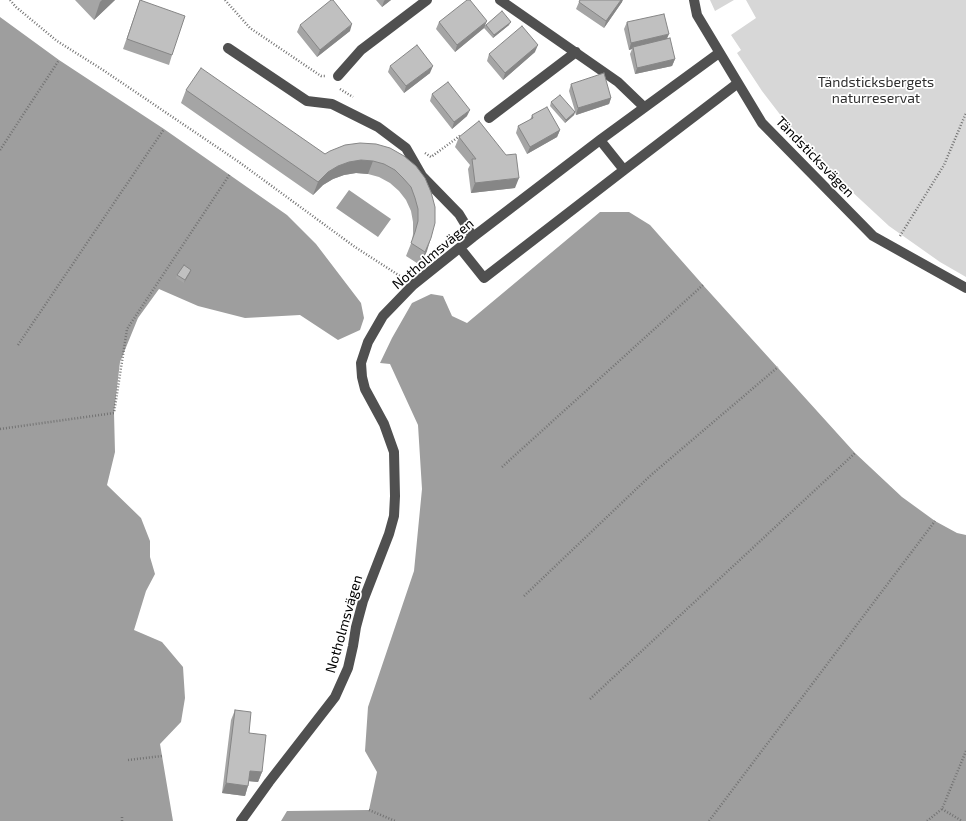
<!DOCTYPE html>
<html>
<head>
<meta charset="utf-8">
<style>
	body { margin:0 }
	canvas { display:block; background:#fff }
</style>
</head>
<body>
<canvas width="966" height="821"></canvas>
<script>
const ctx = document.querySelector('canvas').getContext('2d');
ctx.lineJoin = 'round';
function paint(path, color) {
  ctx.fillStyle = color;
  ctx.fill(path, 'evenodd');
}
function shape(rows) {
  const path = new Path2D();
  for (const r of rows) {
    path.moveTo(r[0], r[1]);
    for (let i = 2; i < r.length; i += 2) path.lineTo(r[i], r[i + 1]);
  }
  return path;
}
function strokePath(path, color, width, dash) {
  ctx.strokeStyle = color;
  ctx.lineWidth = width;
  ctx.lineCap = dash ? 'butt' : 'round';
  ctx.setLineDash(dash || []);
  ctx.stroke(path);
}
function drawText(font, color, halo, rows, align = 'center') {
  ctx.font = font + ' "Exo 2",sans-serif';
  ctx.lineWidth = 3.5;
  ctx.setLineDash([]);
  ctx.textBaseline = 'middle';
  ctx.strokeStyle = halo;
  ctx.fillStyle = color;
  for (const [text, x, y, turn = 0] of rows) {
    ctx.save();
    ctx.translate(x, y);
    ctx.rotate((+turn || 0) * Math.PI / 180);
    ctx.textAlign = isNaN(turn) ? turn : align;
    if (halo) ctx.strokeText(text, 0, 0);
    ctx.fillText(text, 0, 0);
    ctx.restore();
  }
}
const green = shape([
	[710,0,734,0,715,11],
	[746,0,966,0,966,277,940,262,889,226,822,164,795,134,762,91,737,53,741,50,731,35,756,18]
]);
const water = shape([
	[0,17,59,60,164,129,287,215,316,244,361,303,364,318,360,330,338,340,300,315,245,318,198,306,159,289,138,318,120,362,114,413,115,452,107,485,141,518,150,541,150,557,155,574,146,591,134,630,162,642,183,667,185,698,181,722,160,744,173,821,0,821],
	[349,190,391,219,378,237,336,208],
	[600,212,629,212,650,225,703,285,855,453,902,497,935,521,957,533,966,535,966,821,281,821,287,811,369,810,377,772,365,751,368,707,414,571,422,489,418,425,390,364,380,363,392,338,412,303,431,294,443,296,452,316,467,323]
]);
const path = shape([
	[10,0,16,7,57,41,103,70,239,162,355,247,403,278],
	[225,0,250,28,321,76,325,76],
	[340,89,353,97],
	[0,150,59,60],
	[425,153,431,157,461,135],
	[900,236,944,165,966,113],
	[18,345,164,129],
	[0,429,114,413,127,329,230,174],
	[502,467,703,285],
	[524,596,651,475,778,367],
	[590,699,855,453],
	[128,760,162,756],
	[942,809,962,821],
	[369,810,395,821],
	[122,817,122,821],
	[709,821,935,521],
	[927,821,942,809,966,751]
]);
const minor = shape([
	[500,0,618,82,644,107],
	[694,0,697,15,762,123,873,236,966,288],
	[228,48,307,101,332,104,378,127,406,148,422,176,459,214,473,237],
	[338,76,361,50,427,0],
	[489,118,576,52],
	[624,170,738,83],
	[460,248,484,278,624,170,600,140],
	[241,821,269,782,335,697,348,668,353,646,356,627,363,601,389,534,394,516,395,496,394,452,384,424,365,389,362,377,361,363,368,342,383,316,413,285,473,237,600,140,719,53]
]);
const wall = shape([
	[75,0,115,0,94,20],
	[140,0,172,55,169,65,123,49],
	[376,0,391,0,382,7],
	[579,2,622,2,604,28,576,9],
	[439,22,486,25,509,25,493,38,484,28,455,52,436,29],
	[627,22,667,39,675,59,672,66,635,74,630,54,632,49,629,50,624,29],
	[300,25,350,31,317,57,297,32],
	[535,52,503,80,487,61,489,54],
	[390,66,430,73,404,93,388,72],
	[571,84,611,98,609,104,576,115,575,112,574,115,565,123,550,106,551,102,575,111,569,91],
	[186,90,325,154,416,166,427,251,420,265,406,256,412,241,413,234,413,222,411,211,406,200,399,191,390,183,379,177,368,174,356,173,344,175,333,179,323,185,313,195,181,103],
	[432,94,467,116,452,129,430,101],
	[532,115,560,130,557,137,527,154,516,133,518,126,530,120],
	[459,137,515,188,471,193,468,169,470,165,455,147],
	[190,273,184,283,176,278,177,275],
	[235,710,249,733,262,772,258,782,249,781,245,796,222,793,231,720]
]);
const shadedWall = shape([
	[102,0,115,0,94,20,100,2],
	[385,0,391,0,382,7,384,1],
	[621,0,623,0,622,2,604,28,606,21],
	[487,21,484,28,455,52,457,45],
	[511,22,509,25,493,38,494,35],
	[352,24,350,31,317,57,320,50],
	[669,34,666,41,633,47,632,49,629,50,631,43],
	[538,45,535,52,503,80,505,73],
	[675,59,672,66,635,74,637,68],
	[433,66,430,73,404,93,406,86],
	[611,98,609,104,576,115,578,108],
	[470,110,467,116,452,129,454,122],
	[575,112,574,115,565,123,566,120],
	[560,130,557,137,527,154,530,147],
	[361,160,373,161,368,174,356,173,344,175,333,179,323,185,313,195,318,182,328,172,338,166,349,162],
	[519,178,515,188,471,193,475,183],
	[431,238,427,251,420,265,425,252],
	[191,270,190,273,184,283,185,280],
	[250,771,262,772,258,782,247,781],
	[226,783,248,786,245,796,222,793]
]);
const building = shape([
	[140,0,185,16,172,55,127,39,140,0],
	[331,0,333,0,352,24,320,50,300,25,331,0],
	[467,0,470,0,487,21,457,45,439,22,467,0],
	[580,0,621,0,606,21,579,2,580,0],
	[502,11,511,22,494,35,486,25,502,11],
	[664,14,669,34,631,43,627,22,664,14],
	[522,26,538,45,505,73,489,54,522,26],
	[670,38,675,59,637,68,633,47,670,38],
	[417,45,433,66,406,86,390,66,417,45],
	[201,68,325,154,330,151,345,145,360,143,376,144,390,148,404,156,416,166,425,178,431,192,435,207,435,223,431,238,425,252,411,243,415,232,418,221,418,209,415,198,411,187,403,178,395,170,384,164,373,161,361,160,349,162,338,166,328,172,318,182,186,90,201,68],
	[604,73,611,98,578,108,571,84,604,73],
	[448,82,470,110,454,122,432,94,448,82],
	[560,95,575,112,566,120,551,102,560,95],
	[547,107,560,130,530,147,518,126,533,118,532,115,547,107],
	[479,121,506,155,516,154,519,178,475,183,472,159,476,159,459,137,479,121],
	[184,265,191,270,185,280,177,275,184,265],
	[235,710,251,712,249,733,266,735,262,772,250,771,248,786,226,783,235,710]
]);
const parkNames = [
	["Tändsticksbergets",876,82],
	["naturreservat",876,98]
];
const streetNames = [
	["Tändsticksvägen",815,157,46],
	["Notholmsvägen",433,254,-40],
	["Notholmsvägen",344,624,-74]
];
paint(green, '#d7d7d7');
paint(water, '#9e9e9e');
strokePath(path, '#727272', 2.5, [1, 2]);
strokePath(minor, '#505050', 10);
paint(wall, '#a5a5a5');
paint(shadedWall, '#868686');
paint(building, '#c0c0c0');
strokePath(building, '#868686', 1);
drawText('14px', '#2e2e2e', '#fff', parkNames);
drawText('14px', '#000', '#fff', streetNames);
</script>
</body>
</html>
